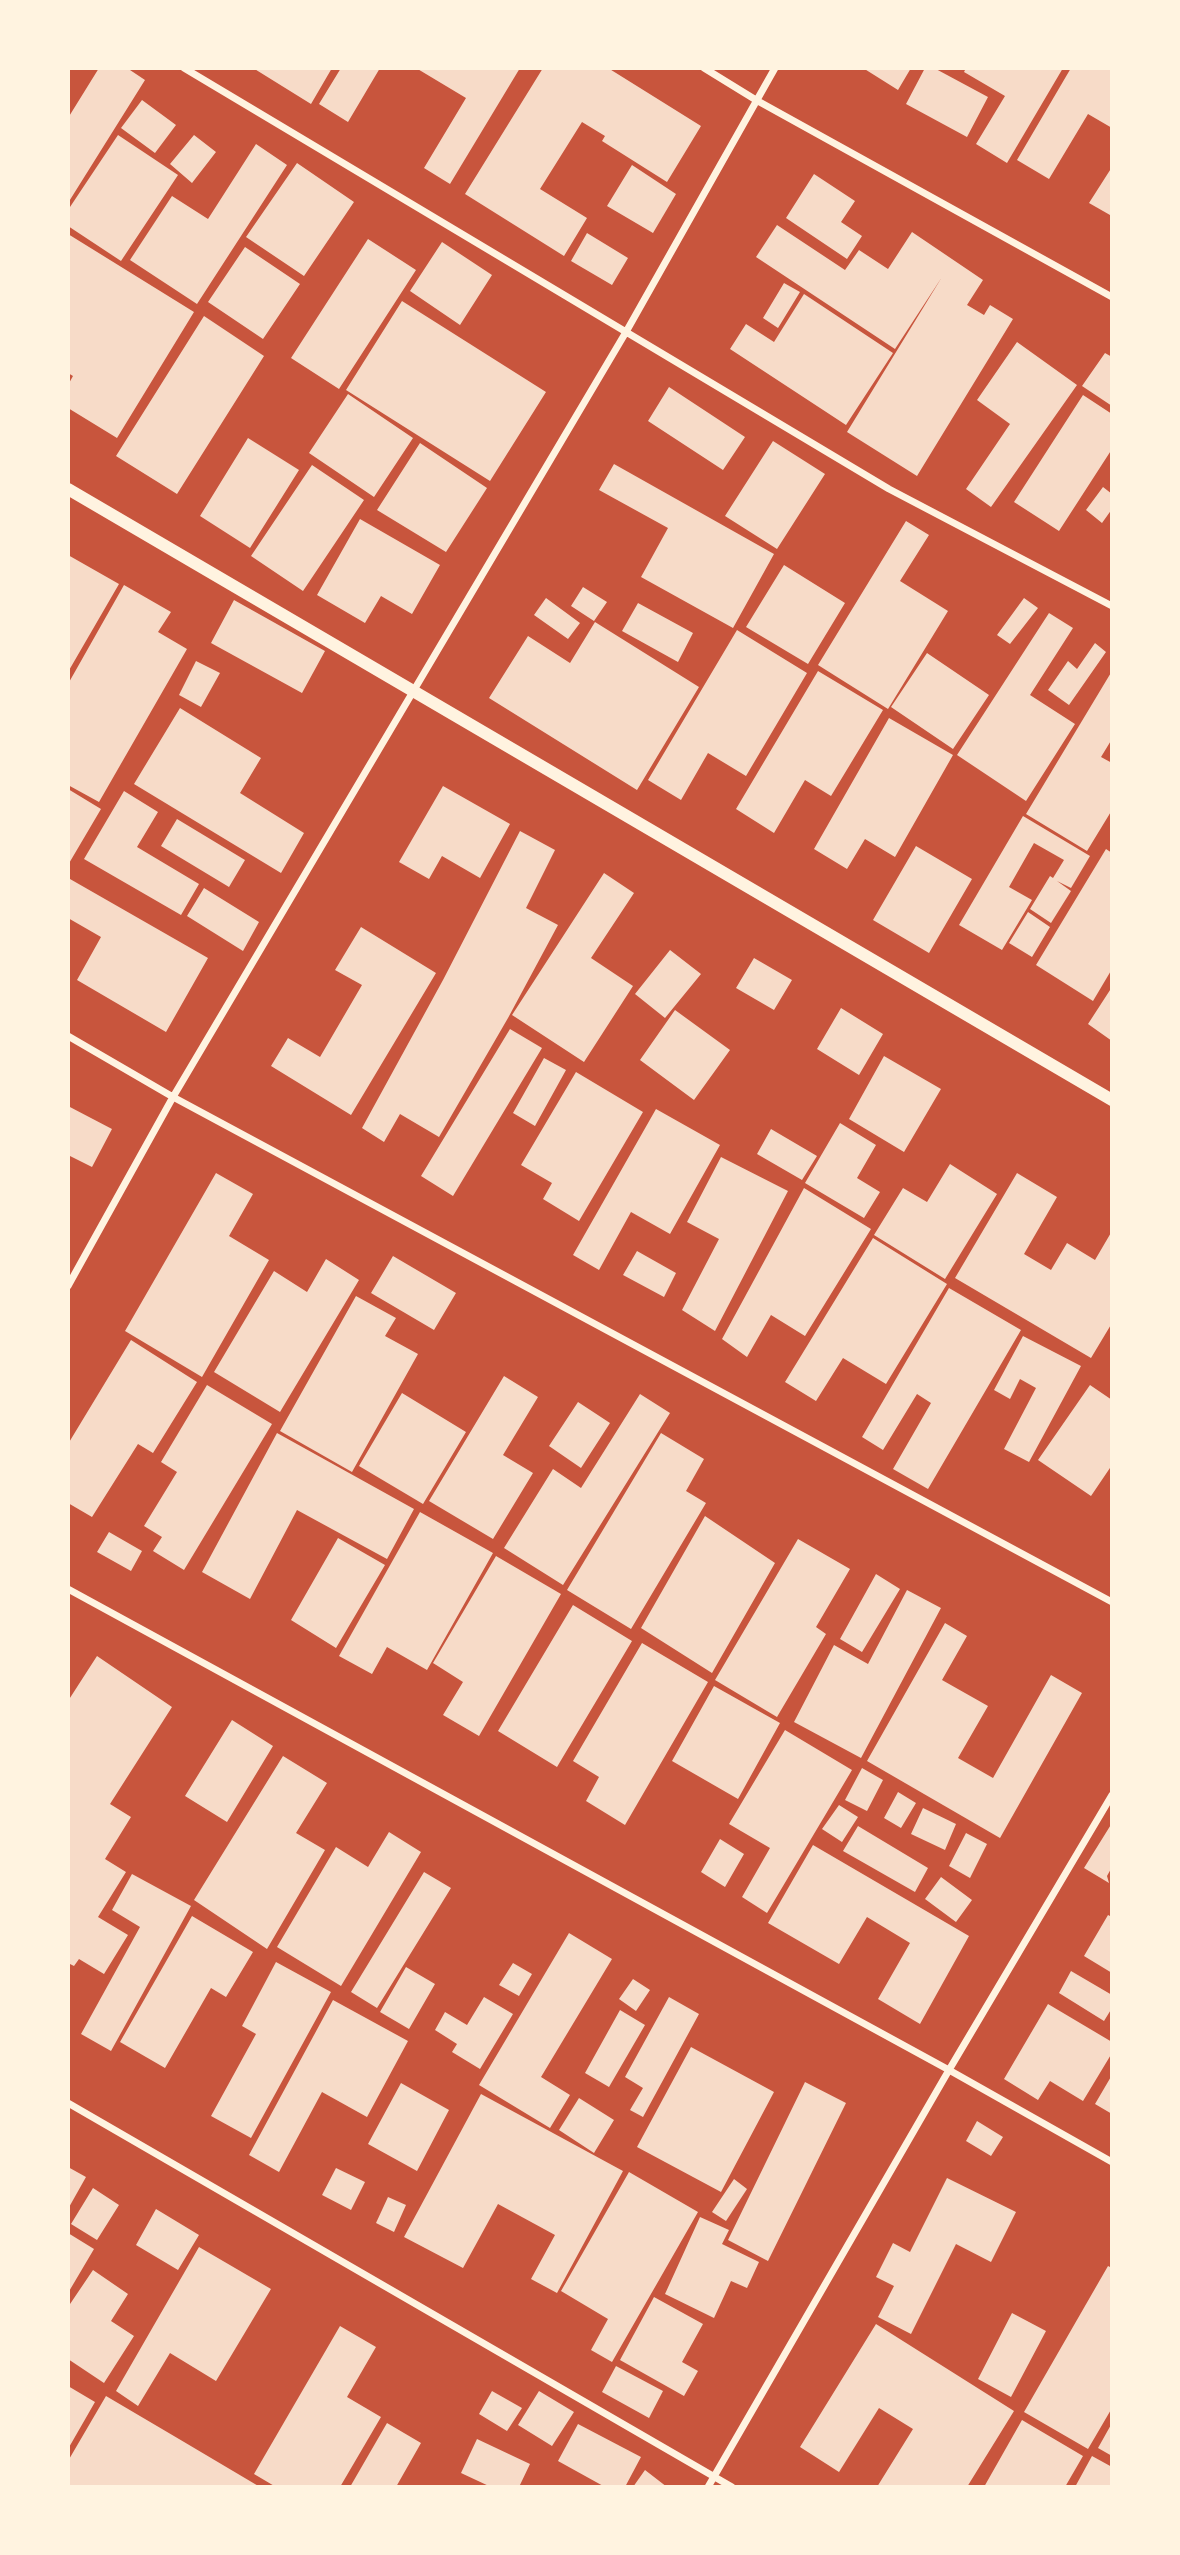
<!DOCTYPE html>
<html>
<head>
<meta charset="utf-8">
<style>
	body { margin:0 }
	#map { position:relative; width:1180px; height:2555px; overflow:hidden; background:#c8553d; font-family:"DejaVu Sans",sans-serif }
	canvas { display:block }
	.frame { position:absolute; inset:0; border:70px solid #fff3e0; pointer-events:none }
</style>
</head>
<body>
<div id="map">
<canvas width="1180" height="2555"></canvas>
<div class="frame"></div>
</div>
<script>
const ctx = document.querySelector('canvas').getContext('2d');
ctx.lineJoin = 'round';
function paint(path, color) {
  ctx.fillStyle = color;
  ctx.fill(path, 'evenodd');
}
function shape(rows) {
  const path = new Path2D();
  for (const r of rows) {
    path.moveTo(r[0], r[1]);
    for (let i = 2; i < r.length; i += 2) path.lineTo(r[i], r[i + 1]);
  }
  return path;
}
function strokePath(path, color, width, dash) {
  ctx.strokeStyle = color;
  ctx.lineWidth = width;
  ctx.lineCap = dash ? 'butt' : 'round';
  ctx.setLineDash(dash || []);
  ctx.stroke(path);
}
const building = shape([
	[99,68,127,68,145,80,68,203,68,118],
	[253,68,332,68,311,104],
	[341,68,380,68,348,122,319,104],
	[416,68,520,68,450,184,424,168,466,98],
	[543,68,608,68,701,126,667,182,602,141,605,136,582,122,540,189,587,218,564,256,465,194],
	[863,68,911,68,898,90],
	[925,68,934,68,988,97,967,137,906,104],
	[966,68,1063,68,1007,163,976,144,1005,96,964,72],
	[1071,68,1112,68,1112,128,1088,114,1049,179,1017,160],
	[142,100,176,125,155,153,121,128],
	[118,135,178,175,121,261,68,226,68,210],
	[194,135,216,152,192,183,170,164],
	[256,144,287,165,197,304,130,260,172,196,208,219],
	[297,163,354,202,304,276,246,237],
	[632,165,676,194,653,233,607,206],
	[1112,167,1112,212,1110,215,1089,203],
	[814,174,855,201,841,222,862,236,847,259,786,218],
	[777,225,845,270,859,250,888,269,912,232,983,280,967,305,984,315,990,305,1013,319,917,476,847,432,942,277,895,349,756,257],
	[587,233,628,258,612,285,571,261],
	[68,234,194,312,117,438,68,408,68,385,73,376,68,373],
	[368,239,416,270,339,389,291,358],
	[442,242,492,275,460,325,410,291],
	[245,247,300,284,263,339,208,302],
	[784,283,800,292,778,328,763,318],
	[804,294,893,353,846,425,730,349,746,324,774,342],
	[402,301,546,392,490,481,346,390],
	[204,316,264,356,177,494,116,456],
	[1017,342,1077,385,991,507,966,489,1010,424,977,400],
	[1105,353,1112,357,1112,406,1082,386],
	[669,387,745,437,723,470,648,421],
	[348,394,413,438,374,497,309,453],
	[1083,395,1112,414,1112,449,1059,531,1014,502],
	[248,438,299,470,250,548,200,516],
	[773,441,825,474,777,549,725,516],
	[420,443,487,488,446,552,377,510],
	[614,464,774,554,733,628,641,577,668,528,599,490],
	[312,465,364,500,303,591,251,556],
	[1103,487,1112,494,1112,509,1102,523,1086,510],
	[360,519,440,565,412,614,381,596,365,623,317,595],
	[906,521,929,535,900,581,948,611,888,709,818,665],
	[68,555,119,584,68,672],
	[784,565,845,603,808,664,746,627],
	[124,585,171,612,158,632,187,649,99,802,68,785,68,684],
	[583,587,607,602,594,621,571,606],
	[546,598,580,623,568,639,534,615],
	[1024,598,1038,608,1010,644,997,635],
	[234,600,325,651,302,693,211,643],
	[638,603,693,633,678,662,622,631],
	[1049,613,1073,628,1030,695,1075,724,1026,801,957,755],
	[595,622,699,687,637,790,489,698,528,636,570,663],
	[737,630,807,673,746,776,708,753,681,800,648,780],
	[1095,643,1106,652,1069,705,1048,690,1068,661,1077,669],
	[927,653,989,695,953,749,891,707],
	[196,661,220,673,201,707,179,695],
	[818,671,883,710,831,796,805,780,774,833,736,809],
	[1112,671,1112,739,1101,757,1112,763,1112,810,1087,851,1026,814],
	[180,708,261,758,240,793,304,833,281,873,134,784],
	[889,718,953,755,895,857,865,839,847,869,814,849],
	[443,786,510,824,480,878,442,856,429,879,399,862],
	[68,789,101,809,68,865],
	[124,791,158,812,137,847,199,884,181,915,84,859],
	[1023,816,1090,856,1071,888,1057,881,1071,891,1051,923,1030,909,1050,876,1053,878,1064,860,1034,843,1009,887,1032,900,1002,950,959,925],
	[177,819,245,860,229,887,161,846],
	[520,831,555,850,526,908,558,925,508,1018,439,1137,400,1114,384,1142,362,1128,443,980],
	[916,846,972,879,929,953,873,920],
	[1106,849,1112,853,1112,969,1093,1001,1036,965],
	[604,873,634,893,591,958,633,986,584,1062,512,1015],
	[70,879,208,958,166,1032,77,980,101,937,68,918],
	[204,888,259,922,243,951,187,916],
	[1028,912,1050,927,1032,957,1009,943],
	[361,927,436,973,351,1115,271,1066,288,1038,320,1057,362,985,335,970],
	[670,950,701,974,665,1018,635,994],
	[754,958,792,980,774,1010,736,988],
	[1112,987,1112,1041,1088,1024],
	[841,1008,883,1034,859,1075,817,1049],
	[675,1010,730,1050,694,1100,640,1060],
	[510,1029,542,1048,453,1196,421,1176],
	[884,1056,941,1089,904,1152,849,1119],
	[544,1058,566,1070,535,1126,513,1113],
	[576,1072,643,1112,579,1221,543,1199,552,1183,521,1165],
	[68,1106,112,1129,92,1167,68,1155],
	[656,1109,720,1145,670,1234,631,1212,599,1270,573,1255],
	[840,1123,876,1145,857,1178,880,1192,864,1218,805,1183],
	[771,1129,817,1156,802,1180,757,1154],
	[721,1157,788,1191,715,1331,682,1310,719,1239,687,1222],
	[950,1164,997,1194,945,1279,874,1235,903,1188,927,1202],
	[216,1173,253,1194,229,1236,269,1260,202,1377,125,1331],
	[1017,1173,1057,1197,1024,1254,1051,1270,1067,1243,1095,1260,1112,1231,1112,1323,1091,1358,955,1278],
	[804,1188,871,1229,805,1336,771,1315,747,1357,722,1339],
	[873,1238,947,1284,886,1384,843,1358,816,1401,785,1382],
	[637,1251,676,1273,664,1297,623,1275],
	[393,1256,456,1293,434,1330,371,1293],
	[326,1259,359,1280,280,1412,214,1372,274,1271,307,1292],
	[949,1288,1021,1330,928,1489,893,1469,931,1403,917,1394,883,1450,862,1437],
	[356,1296,396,1318,385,1336,418,1354,352,1472,280,1431],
	[1023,1336,1081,1366,1029,1462,1004,1449,1036,1388,1020,1379,1010,1399,994,1390],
	[131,1340,197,1382,153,1453,138,1444,92,1517,68,1503,68,1444],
	[504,1376,538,1397,503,1455,533,1473,493,1539,429,1501],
	[207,1385,272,1424,184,1570,153,1551,162,1537,144,1526,177,1472,161,1462],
	[1090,1385,1112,1400,1112,1465,1091,1496,1038,1460],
	[402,1393,466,1432,423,1504,359,1466],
	[640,1394,670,1413,563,1585,504,1548,553,1469,581,1488],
	[578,1402,610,1423,581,1468,549,1446],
	[277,1433,414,1509,387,1559,297,1510,250,1599,202,1572],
	[661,1433,704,1459,686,1491,706,1503,631,1629,567,1590],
	[420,1512,493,1553,427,1670,387,1647,372,1674,339,1656],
	[705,1516,775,1563,712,1673,641,1628],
	[109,1532,142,1551,131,1571,97,1552],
	[338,1538,385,1565,336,1648,291,1620],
	[798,1539,850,1569,816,1627,826,1634,777,1717,715,1680],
	[496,1556,561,1594,479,1736,443,1715,463,1682,433,1663],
	[876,1574,900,1589,862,1652,840,1639],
	[907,1590,941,1608,861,1758,794,1722,834,1645,868,1664],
	[573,1605,632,1641,557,1767,498,1731],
	[945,1623,967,1636,942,1680,988,1706,958,1758,993,1778,1051,1675,1082,1693,1000,1838,867,1761],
	[642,1643,708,1682,625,1825,586,1801,599,1777,573,1761],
	[97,1656,172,1707,110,1804,131,1817,105,1859,126,1872,98,1917,128,1935,104,1974,79,1959,74,1966,68,1963,68,1701],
	[714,1686,780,1723,738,1799,672,1761],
	[232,1720,273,1746,227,1822,185,1796],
	[785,1730,852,1770,767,1913,742,1897,770,1848,729,1824],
	[283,1756,327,1783,296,1833,325,1850,267,1949,194,1900],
	[862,1768,883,1780,867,1811,845,1800],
	[898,1792,916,1803,901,1828,884,1818],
	[839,1805,858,1817,842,1842,822,1829],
	[923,1808,956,1824,945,1850,911,1834],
	[1112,1823,1112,1867,1107,1876,1109,1883,1084,1868],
	[858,1826,928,1868,915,1892,843,1851],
	[389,1832,421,1852,341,1986,277,1947,336,1847,368,1867],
	[966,1833,987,1844,970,1878,949,1866],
	[720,1839,744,1854,725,1887,701,1872],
	[813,1845,969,1936,920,2024,878,1999,910,1943,867,1917,839,1964,768,1923],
	[424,1872,451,1888,377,2008,351,1992],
	[132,1874,191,1906,111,2051,81,2034,140,1927,112,1910],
	[941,1877,972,1900,956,1922,925,1899],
	[1108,1915,1112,1917,1112,1973,1084,1956],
	[192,1916,253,1952,226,1997,211,1988,165,2068,120,2042],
	[569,1933,612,1959,541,2077,570,2095,550,2128,479,2085],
	[276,1962,331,1992,251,2138,211,2116,256,2034,242,2026],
	[513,1963,532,1974,519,1996,499,1985],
	[406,1967,435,1984,409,2029,380,2012],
	[1071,1971,1112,1995,1112,2008,1104,2021,1059,1993],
	[633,1979,650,1990,636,2011,619,1999],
	[484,1997,513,2014,480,2069,452,2052,457,2044,435,2030,445,2012,467,2025],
	[669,1997,699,2014,643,2117,630,2110,643,2088,625,2077],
	[333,2000,408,2041,367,2117,322,2092,279,2172,249,2155],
	[1048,2004,1112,2042,1112,2053,1083,2101,1050,2081,1038,2100,1004,2079],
	[620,2010,645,2025,609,2087,585,2073],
	[691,2047,774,2092,721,2192,637,2147],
	[1112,2075,1112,2114,1095,2104],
	[805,2082,846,2103,768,2261,728,2240],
	[401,2083,449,2110,417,2171,368,2144],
	[481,2094,623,2171,557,2293,531,2279,555,2235,498,2204,463,2268,404,2237],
	[579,2098,614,2120,594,2153,559,2130],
	[977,2121,1003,2137,991,2156,966,2141],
	[68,2167,86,2177,68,2209],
	[336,2168,365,2182,351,2210,322,2195],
	[629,2172,698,2212,612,2362,591,2350,608,2319,561,2291],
	[947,2178,1016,2212,991,2262,956,2244,911,2334,878,2317,894,2286,876,2277,893,2243,910,2252],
	[734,2179,747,2189,726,2221,712,2212],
	[93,2188,119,2205,97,2240,71,2224],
	[388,2197,406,2205,394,2232,376,2223],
	[156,2209,199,2235,178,2270,136,2245],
	[700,2217,729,2230,722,2244,759,2262,747,2288,731,2281,714,2318,665,2294],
	[68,2233,94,2249,68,2293],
	[199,2247,271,2289,216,2381,170,2353,138,2406,116,2391],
	[1108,2266,1112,2268,1112,2408,1088,2449,1024,2412],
	[93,2270,128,2294,111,2321,134,2336,104,2383,68,2359,68,2307],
	[654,2297,703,2324,682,2362,698,2371,684,2396,620,2360],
	[1012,2313,1046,2331,1011,2397,978,2379],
	[876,2324,1014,2411,967,2487,877,2487,913,2429,879,2408,839,2472,800,2447],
	[340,2326,376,2347,347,2397,381,2417,340,2487,276,2487,254,2474],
	[616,2366,663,2391,649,2418,602,2392],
	[68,2386,95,2402,68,2449],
	[492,2391,522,2408,507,2431,479,2414],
	[539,2391,574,2412,552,2446,518,2425],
	[106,2396,179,2439,260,2487,68,2487,68,2461],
	[1022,2420,1083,2456,1065,2487,984,2487],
	[387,2423,421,2443,396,2487,350,2487],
	[1112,2423,1112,2456,1098,2448],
	[578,2424,641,2457,625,2487,605,2487,558,2461],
	[477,2439,530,2464,519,2487,491,2487,461,2473],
	[1092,2456,1112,2467,1112,2487,1075,2487],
	[645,2470,667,2487,633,2487]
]);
const minor = shape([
	[184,68,889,489,1112,606],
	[704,68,756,100,1112,297],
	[68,1036,173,1097,1112,1602],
	[68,1286,173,1097,626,332,775,68],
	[68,1589,949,2070,1112,2162],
	[68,2103,732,2487],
	[708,2487,949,2070,1112,1795]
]);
const tertiary = shape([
	[68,489,1112,1100]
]);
paint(building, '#f7dbc8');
strokePath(minor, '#fff3e0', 7);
strokePath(tertiary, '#fff3e0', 12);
</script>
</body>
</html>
